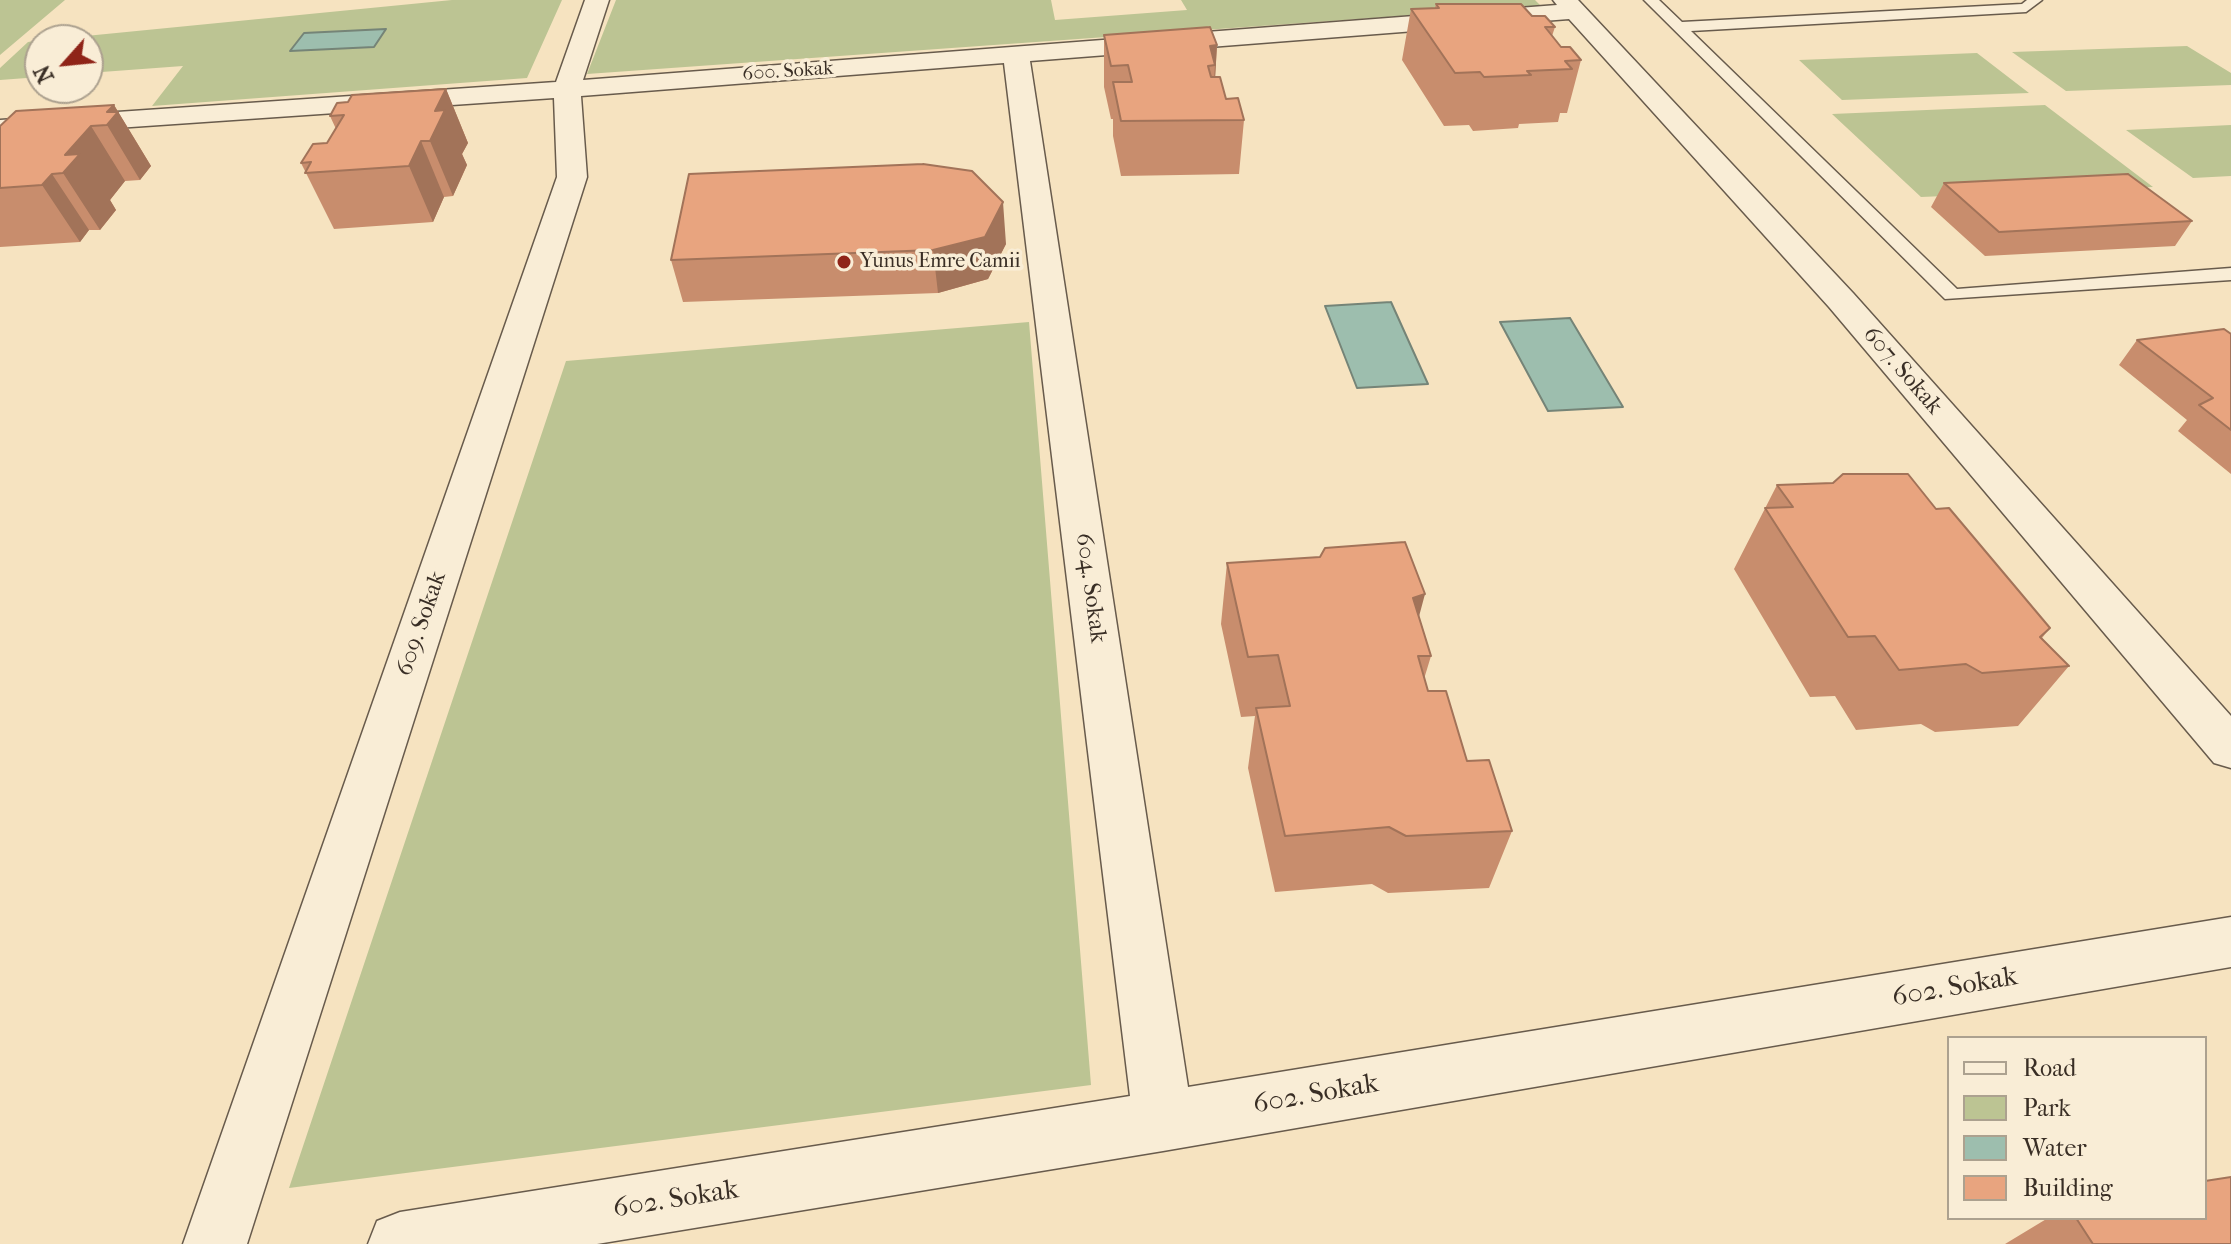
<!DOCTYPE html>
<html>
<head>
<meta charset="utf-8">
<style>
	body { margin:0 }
	#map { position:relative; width:2231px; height:1244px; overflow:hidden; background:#f6e3c0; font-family:"IM FELL French Canon",serif }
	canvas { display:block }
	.legend { position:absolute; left:1947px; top:1036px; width:260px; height:184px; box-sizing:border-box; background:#f9edd6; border:2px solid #aca18f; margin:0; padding:10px 14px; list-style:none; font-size:24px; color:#392e25 }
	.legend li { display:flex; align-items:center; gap:16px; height:40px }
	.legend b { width:40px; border:2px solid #aca18f }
	.north { position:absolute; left:24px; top:24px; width:80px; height:80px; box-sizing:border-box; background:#f9edd6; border:2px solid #aca18f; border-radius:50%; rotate:243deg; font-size:22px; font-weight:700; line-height:32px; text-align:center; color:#392e25 }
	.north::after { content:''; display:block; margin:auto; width:28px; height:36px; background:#8f2418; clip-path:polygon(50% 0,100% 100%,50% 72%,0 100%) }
</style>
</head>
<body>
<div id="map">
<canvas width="2231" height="1244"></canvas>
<ul class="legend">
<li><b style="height:10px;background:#f9edd6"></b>Road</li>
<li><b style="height:22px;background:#bcc493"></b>Park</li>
<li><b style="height:22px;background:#9dbeae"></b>Water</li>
<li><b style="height:22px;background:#e8a47f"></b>Building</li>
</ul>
<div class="north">N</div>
</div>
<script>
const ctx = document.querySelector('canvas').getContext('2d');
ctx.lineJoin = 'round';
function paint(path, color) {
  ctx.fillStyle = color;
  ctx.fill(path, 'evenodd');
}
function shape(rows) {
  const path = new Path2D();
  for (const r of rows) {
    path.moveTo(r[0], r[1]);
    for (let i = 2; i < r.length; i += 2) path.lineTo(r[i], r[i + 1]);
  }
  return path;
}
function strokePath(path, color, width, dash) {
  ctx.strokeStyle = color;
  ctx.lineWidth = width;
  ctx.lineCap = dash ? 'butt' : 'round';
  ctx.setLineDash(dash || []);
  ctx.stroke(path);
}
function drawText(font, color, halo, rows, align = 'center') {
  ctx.font = font + ' "IM FELL French Canon",serif';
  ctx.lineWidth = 7;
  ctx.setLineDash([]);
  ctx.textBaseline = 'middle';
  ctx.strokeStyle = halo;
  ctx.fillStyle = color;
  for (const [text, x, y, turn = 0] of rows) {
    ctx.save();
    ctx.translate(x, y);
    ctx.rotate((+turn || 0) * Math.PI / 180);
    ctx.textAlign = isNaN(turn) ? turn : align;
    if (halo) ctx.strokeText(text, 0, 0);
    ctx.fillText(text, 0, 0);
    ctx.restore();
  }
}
const green = shape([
	[0,0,65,0,0,55],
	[452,0,562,0,527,78,152,106,183,66,88,73,88,40,45,40],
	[616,0,1051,0,1055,20,1187,10,1181,0,1535,0,1541,6,587,74],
	[40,40,40,77,0,80,0,68,28,42],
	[2187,46,2231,73,2231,85,2066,91,2012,52],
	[1977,53,2029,93,1842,100,1799,60],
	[2045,105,2153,187,1921,197,1832,114],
	[2231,125,2231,176,2193,178,2126,130],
	[1029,322,1091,1085,289,1188,566,361]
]);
const water = shape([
	[386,29,374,47,290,51,304,33,386,29],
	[1391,302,1428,384,1357,388,1325,306,1391,302],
	[1570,318,1623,407,1548,411,1500,322,1570,318]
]);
const service = shape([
	[1644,0,1659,0,1682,22,2022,4,2027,0,2042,0,2026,12,1691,31,1957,289,2231,268,2231,280,1945,299,1644,0]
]);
const minor = shape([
	[585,0,609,0,583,80,1557,5,1553,0,1578,0,1853,293,2231,716,2231,768,2214,763,1829,307,1569,19,1030,61,1188,1087,2231,917,2231,967,1163,1151,597,1244,368,1244,377,1221,400,1212,1130,1096,1004,63,581,96,587,177,247,1244,183,1244,557,177,554,98,0,136,0,120,556,82,585,0]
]);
const wall = shape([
	[1436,4,1532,16,1555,27,1552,36,1561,47,1581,60,1567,113,1560,113,1558,122,1519,124,1518,128,1473,131,1469,125,1444,126,1402,60,1411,9,1435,8],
	[1104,35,1217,45,1215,77,1226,99,1244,120,1239,174,1121,176,1113,136,1113,119,1111,119,1104,87],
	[446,89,468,143,462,154,467,165,453,196,444,197,433,222,334,229,301,163,327,143,336,129,330,116,348,102],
	[114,105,151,166,140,180,125,181,110,200,116,210,100,230,89,230,80,242,0,247,0,126],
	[1944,183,2192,221,2175,246,1985,256,1931,207],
	[1006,244,988,279,938,293,683,302,671,260],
	[2231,334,2231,474,2178,431,2187,420,2119,365,2137,340],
	[1777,485,1936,509,2050,628,2042,638,2069,666,2018,726,1935,732,1921,724,1856,730,1835,696,1810,697,1734,569],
	[1227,563,1419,616,1431,656,1424,679,1428,691,1467,761,1512,831,1489,888,1388,893,1372,884,1275,892,1248,768,1255,716,1241,717,1221,624],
	[2048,1218,2205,1218,2231,1244,2005,1244]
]);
const shadedWall = shape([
	[1217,45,1214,97,1213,98,1215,65,1210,46],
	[446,89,468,143,462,154,467,165,453,196,430,141,435,111],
	[114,105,151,166,140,180,107,125,107,112],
	[91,126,125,181,110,200,116,210,100,230,63,173,65,155],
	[421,141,444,197,433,222,409,166],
	[52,174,89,230,80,242,42,185],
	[1003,202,1006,244,988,279,938,293,933,250],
	[1425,594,1409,654,1413,598]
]);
const building = shape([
	[1436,4,1521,4,1532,16,1545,16,1555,27,1545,27,1561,47,1570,47,1581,60,1565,61,1572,69,1527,71,1531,75,1484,77,1480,72,1455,73,1411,9,1439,8,1436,4],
	[1210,27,1217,45,1210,46,1215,65,1208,66,1211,77,1220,77,1226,99,1238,98,1244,120,1121,121,1113,82,1132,82,1128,65,1111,66,1104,35,1210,27],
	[446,89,435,111,445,110,430,141,421,141,409,166,305,173,311,162,301,163,313,144,327,143,344,115,330,116,337,103,348,102,352,95,446,89],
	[114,105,107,112,118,112,107,125,91,126,65,155,80,154,63,173,52,174,42,185,0,188,0,126,16,111,114,105],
	[923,164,972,171,1003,202,985,237,933,250,671,260,689,174,923,164],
	[2128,174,2192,221,1999,232,1944,183,2128,174],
	[2224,329,2231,334,2231,430,2199,405,2213,398,2137,340,2224,329],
	[1843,474,1908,474,1936,509,1949,508,2050,628,2040,637,2069,666,1982,673,1966,664,1899,670,1875,636,1848,637,1765,508,1793,507,1777,485,1833,483,1843,474],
	[1405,542,1425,594,1413,598,1431,656,1418,656,1428,691,1446,691,1467,761,1489,760,1512,831,1406,836,1389,827,1285,836,1256,708,1290,706,1278,655,1248,657,1227,563,1320,557,1325,548,1405,542],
	[2231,1177,2231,1244,2093,1244,2076,1218,2205,1218,2205,1181,2231,1177]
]);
const markers = [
	[844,262,8,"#8f2418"]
];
const farStreetnames = [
	["600. Sokak",788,72,-4]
];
const farPoinames = [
	["Yunus Emre Camii",860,262]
];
const streetNames = [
	["607. Sokak",1902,371,49],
	["604. Sokak",1090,588,82],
	["609. Sokak",422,624,-71]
];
const nearStreetnames = [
	["602. Sokak",1955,988,-10],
	["602. Sokak",1316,1095,-10],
	["602. Sokak",676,1200,-9]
];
paint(green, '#bcc493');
paint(water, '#9dbeae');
strokePath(water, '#758477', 2);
strokePath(service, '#685b4c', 3);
strokePath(minor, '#685b4c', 3);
paint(service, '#f9edd6');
paint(minor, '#f9edd6');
paint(wall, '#c88d6d');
paint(shadedWall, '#a27359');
paint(building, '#e8a47f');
strokePath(building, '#a27359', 2);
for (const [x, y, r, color] of markers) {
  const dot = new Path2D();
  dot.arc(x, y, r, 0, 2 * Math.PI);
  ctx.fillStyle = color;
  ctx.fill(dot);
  strokePath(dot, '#f9edd6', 3);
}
drawText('20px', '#392e25', '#f9edd6', farStreetnames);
drawText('20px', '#392e25', '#f9edd6', farPoinames, 'left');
drawText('24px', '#392e25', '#f9edd6', streetNames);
drawText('28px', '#392e25', '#f9edd6', nearStreetnames);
</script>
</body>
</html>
